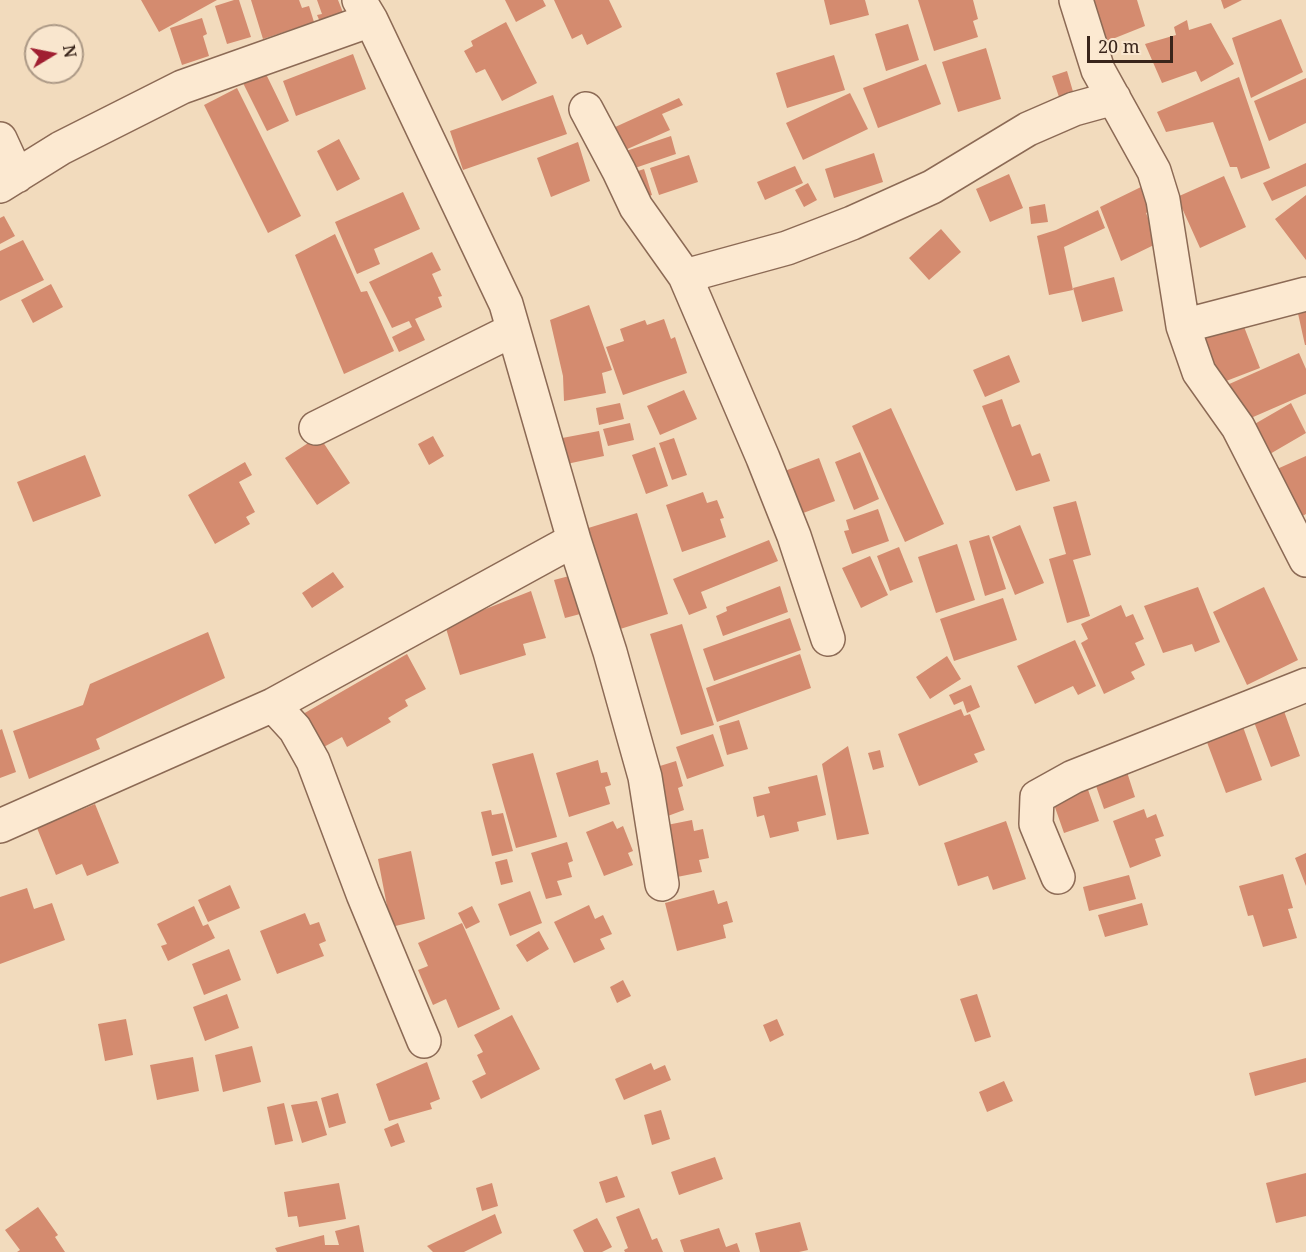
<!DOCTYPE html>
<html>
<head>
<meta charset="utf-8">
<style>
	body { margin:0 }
	#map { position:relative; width:1306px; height:1252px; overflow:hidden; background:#f2dbbd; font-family:"Noto Serif",serif }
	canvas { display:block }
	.north { position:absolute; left:24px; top:24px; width:60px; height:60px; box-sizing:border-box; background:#f9e6ce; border:2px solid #ac9986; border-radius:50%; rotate:80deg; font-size:16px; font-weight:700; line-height:24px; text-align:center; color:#39251b }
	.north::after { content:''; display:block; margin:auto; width:21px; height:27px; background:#a01f32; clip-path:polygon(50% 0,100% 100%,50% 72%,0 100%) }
	.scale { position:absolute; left:1087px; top:36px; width:86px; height:27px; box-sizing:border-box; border:3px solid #39251b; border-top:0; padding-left:8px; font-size:18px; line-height:21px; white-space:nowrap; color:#39251b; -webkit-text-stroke:4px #f9e6ce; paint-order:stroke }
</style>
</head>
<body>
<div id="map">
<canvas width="1306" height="1252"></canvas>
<div class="north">N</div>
<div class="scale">20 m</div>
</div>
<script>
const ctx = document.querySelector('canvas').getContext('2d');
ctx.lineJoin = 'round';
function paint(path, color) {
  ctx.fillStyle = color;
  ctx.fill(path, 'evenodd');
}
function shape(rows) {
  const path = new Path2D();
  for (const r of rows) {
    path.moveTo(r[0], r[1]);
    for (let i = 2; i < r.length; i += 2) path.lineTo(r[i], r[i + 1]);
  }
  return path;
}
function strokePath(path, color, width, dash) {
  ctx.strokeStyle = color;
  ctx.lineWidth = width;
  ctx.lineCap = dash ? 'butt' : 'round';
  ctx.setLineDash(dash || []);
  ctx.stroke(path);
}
const building = shape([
	[141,0,217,0,159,32],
	[234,0,239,0,251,37,227,44,215,6],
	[251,0,299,0,302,8,309,6,314,22,263,39],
	[317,0,338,0,344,15,321,24,317,15,322,14],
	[505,0,543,0,546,6,516,22],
	[554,0,609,0,622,27,587,45,582,34,572,39],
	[824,0,865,0,869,15,830,25],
	[918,0,973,0,978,19,973,21,978,37,934,51],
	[1090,0,1137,0,1145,26,1105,42],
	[1221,0,1242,0,1224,9],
	[202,18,207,34,203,36,209,56,182,65,170,28],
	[1281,19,1303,72,1251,98,1232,38],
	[1187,20,1189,30,1211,23,1234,64,1201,82,1196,71,1162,83,1145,44,1176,35,1174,27],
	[506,22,537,83,502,101,485,69,476,73,464,51,473,46,471,41],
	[908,24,919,60,886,71,875,34],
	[986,48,1001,99,958,112,942,62],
	[353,54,366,89,296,116,283,81],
	[834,55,845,90,787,108,776,73],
	[926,64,941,104,878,128,863,88],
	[1067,71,1074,95,1060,100,1052,76],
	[265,72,289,121,267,131,243,83],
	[1239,77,1270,168,1241,179,1237,167,1230,167,1213,122,1166,132,1157,112],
	[1306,78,1306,123,1269,141,1254,101],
	[237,88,301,216,268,233,204,105],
	[850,93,868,129,803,160,786,123],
	[553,95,567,134,463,170,450,131],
	[679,98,683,105,662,114,670,130,623,151,613,128],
	[671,136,676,154,632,169,626,151],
	[339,139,360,179,337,191,317,151],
	[578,142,590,181,551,197,537,158],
	[874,153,883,182,834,198,825,169],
	[689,155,698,182,659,195,650,168],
	[1306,163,1306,186,1272,201,1263,183],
	[795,166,803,183,765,200,757,182],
	[644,169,652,195,637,200,629,174],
	[1009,174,1023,208,990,222,976,189],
	[1224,176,1246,227,1200,248,1177,197],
	[808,183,817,200,804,207,795,190],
	[1141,187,1150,211,1146,213,1158,243,1121,261,1100,207],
	[403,192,420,229,374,249,380,264,357,274,335,222],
	[1306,195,1306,260,1275,219],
	[1045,204,1048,222,1031,224,1029,207],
	[1098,210,1105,228,1064,247,1073,290,1049,295,1037,236,1056,230],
	[4,216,15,236,0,244,0,218],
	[941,229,961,252,929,280,909,258],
	[335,234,361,292,367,291,394,351,344,374,295,255],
	[23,240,44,280,0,301,0,251],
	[432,252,441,270,432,274,442,296,438,297,442,307,415,319,425,340,399,352,392,337,412,327,409,321,392,328,369,282],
	[1114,277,1123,311,1082,322,1073,288],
	[51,284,63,307,33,323,21,300],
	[589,305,612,370,602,373,606,393,564,401,563,376,550,320],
	[1306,307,1306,345,1305,345,1297,309],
	[664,319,671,339,675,337,687,373,623,395,606,347,624,341,620,329,645,320,647,325],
	[1241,319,1260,368,1221,383,1202,334],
	[1299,353,1306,369,1306,394,1244,421,1227,385],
	[1009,355,1020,382,985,397,973,370],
	[684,390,697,419,660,435,647,406],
	[1002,399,1012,427,1020,424,1032,456,1040,453,1050,481,1016,491,982,406],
	[620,403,624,419,599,425,596,408],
	[1291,403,1306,433,1263,458,1246,429],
	[891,408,944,524,905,542,852,426],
	[630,423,634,440,608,446,603,429],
	[599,431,604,456,562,465,557,439],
	[319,436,350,483,317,505,285,458],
	[433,436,444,456,429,465,418,444],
	[674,438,687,475,672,480,659,443],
	[655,447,668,486,646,494,632,455],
	[860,452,879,499,854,510,835,462],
	[85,455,101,496,33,522,17,482],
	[1306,456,1306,514,1299,518,1277,469],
	[819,458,835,501,798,515,782,472],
	[245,462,252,475,239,482,255,512,246,517,250,524,215,544,188,495],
	[703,492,707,503,717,500,724,518,720,519,726,537,682,552,666,505],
	[1076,501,1091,555,1073,560,1090,616,1067,623,1049,559,1066,554,1053,507],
	[878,509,889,541,852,554,844,531,849,530,846,520],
	[637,513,668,614,617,630,585,529],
	[1020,525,1044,583,1015,595,992,537],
	[989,535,1006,589,985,596,969,541],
	[769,540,778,561,701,592,707,608,689,615,673,579],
	[957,544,975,600,936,613,918,557],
	[899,547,913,582,890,591,877,556],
	[870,556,888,595,861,608,842,568],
	[333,572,344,587,312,608,302,593],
	[573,575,584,613,565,618,554,580],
	[780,586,788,612,723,636,716,616,727,611,726,607],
	[1198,587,1220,642,1195,652,1192,644,1163,653,1144,606],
	[1264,587,1298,660,1247,685,1213,612],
	[531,591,546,638,523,644,526,655,460,675,445,625],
	[1003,598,1017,640,954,661,940,619],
	[1121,605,1126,617,1133,614,1144,639,1135,643,1145,665,1131,672,1135,679,1104,694,1081,643,1088,639,1081,624],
	[790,618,801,650,714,681,703,649],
	[682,624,714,725,681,735,650,634],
	[208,632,225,678,96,739,100,749,29,779,13,731,83,705,90,684],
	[1075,640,1096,686,1078,695,1073,686,1035,704,1017,666],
	[407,654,426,689,405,700,408,706,388,718,391,722,347,747,342,737,322,748,303,714],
	[800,654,811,688,717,722,706,688],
	[947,656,961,679,930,699,916,677],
	[971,685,980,707,967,713,963,701,954,705,949,695],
	[961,709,964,716,970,714,985,750,974,754,978,762,919,786,898,734],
	[1284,711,1300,756,1271,767,1254,722],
	[739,720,748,749,727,755,719,726],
	[1242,724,1262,780,1226,793,1205,737],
	[2,729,16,772,0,778,0,730],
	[713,734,724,766,687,779,676,747],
	[848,746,869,834,837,840,822,764],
	[880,750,884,767,873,770,868,753],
	[533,753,557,837,516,848,492,764],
	[598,760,601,773,607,772,611,785,605,787,610,804,569,817,556,773],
	[676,761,683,786,678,788,684,810,657,820,647,770],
	[1127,772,1135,797,1104,809,1095,783],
	[817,775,826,815,797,822,799,831,770,838,764,815,757,817,753,797,770,793,768,787],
	[1086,784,1099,821,1064,833,1051,796],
	[95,804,119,863,87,876,82,864,56,875,37,828],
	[1144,809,1147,818,1156,814,1164,836,1155,839,1161,856,1130,868,1113,821],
	[491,810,492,815,503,813,513,851,492,856,481,812],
	[692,820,694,831,703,829,709,858,699,860,702,872,667,879,657,827],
	[613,821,617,829,623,826,633,851,628,853,633,865,604,876,586,832],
	[1006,821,1026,879,993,890,988,876,958,886,944,843],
	[567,842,573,861,568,863,572,877,557,881,562,895,546,899,531,853],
	[411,851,425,919,391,927,378,859],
	[1306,853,1306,886,1295,858],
	[507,859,513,882,501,885,495,862],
	[1283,874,1293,908,1288,909,1297,938,1263,947,1253,915,1248,916,1239,886],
	[1129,875,1136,899,1089,911,1083,887],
	[230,885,240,908,208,922,198,900],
	[27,888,34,909,52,903,65,940,0,964,0,897],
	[714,890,718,904,727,901,733,922,723,925,726,938,677,951,665,903],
	[530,891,542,923,510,936,498,904],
	[1142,903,1148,925,1105,937,1098,915],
	[589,905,595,919,603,915,612,934,600,939,605,949,574,963,554,922],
	[194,906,203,926,208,924,215,938,168,961,161,946,167,944,157,924],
	[472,906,480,922,466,929,458,913],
	[305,913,310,925,319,922,326,941,319,944,324,956,277,974,260,931],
	[462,923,500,1009,458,1028,446,999,433,1005,418,970,428,966,418,943],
	[539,931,549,949,527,962,516,945],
	[229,949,241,980,204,995,192,964],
	[623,980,631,996,617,1003,610,987],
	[227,994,239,1028,205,1041,193,1007],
	[977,994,991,1037,975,1042,960,999],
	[512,1015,540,1069,481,1099,472,1081,486,1074,477,1055,483,1052,474,1035],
	[126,1019,133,1055,105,1061,98,1024],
	[777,1019,784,1035,770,1042,763,1025],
	[252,1046,261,1082,223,1092,215,1055],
	[193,1057,199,1091,157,1100,150,1065],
	[1306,1058,1306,1082,1255,1096,1249,1073],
	[427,1062,440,1099,430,1103,432,1109,389,1121,376,1084],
	[651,1063,654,1070,665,1065,671,1080,624,1100,615,1079],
	[1004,1081,1013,1101,987,1112,979,1092],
	[338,1093,346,1123,329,1128,321,1098],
	[317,1101,327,1135,302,1143,291,1105],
	[284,1103,293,1141,275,1145,267,1107],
	[661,1110,670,1139,652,1145,644,1115],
	[398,1123,405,1142,391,1147,384,1129],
	[715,1157,723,1179,679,1195,671,1172],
	[1306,1173,1306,1216,1276,1223,1266,1183],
	[617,1176,625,1197,606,1203,599,1182],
	[339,1183,346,1219,299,1227,297,1216,288,1217,284,1192],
	[492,1183,498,1206,482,1211,476,1188],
	[38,1207,58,1235,55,1237,65,1252,17,1252,20,1250,5,1230],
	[639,1208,652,1240,657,1238,663,1252,625,1252,624,1250,628,1248,616,1217],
	[495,1214,502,1233,464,1252,433,1252,427,1246],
	[597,1218,612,1247,602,1252,584,1252,573,1230],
	[800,1222,808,1250,799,1252,760,1252,755,1233],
	[359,1225,364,1252,277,1252,275,1248,324,1235,325,1245,339,1245,335,1231],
	[719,1228,726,1247,737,1243,740,1252,684,1252,680,1240]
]);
const minor = shape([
	[1076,0,1098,70,1154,171,1163,200,1183,326,1199,372,1238,427,1306,560],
	[586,109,619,171,636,207,685,276,787,248,852,223,932,187,1028,129,1074,109,1114,98],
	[0,139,17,176],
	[0,186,61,148,182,87,371,20],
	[685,276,763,458,794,536,828,639],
	[1183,326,1306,294],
	[316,428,513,330],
	[574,540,610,652,645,777,662,884],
	[273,705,295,729,313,761,363,894,424,1041],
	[0,826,273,705,574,540,506,304,371,20,359,0],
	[1058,877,1036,824,1037,797,1073,777,1306,685]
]);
paint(building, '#d48b6f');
strokePath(minor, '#8c6a55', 36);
strokePath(minor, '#fce9d1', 33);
</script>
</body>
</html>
